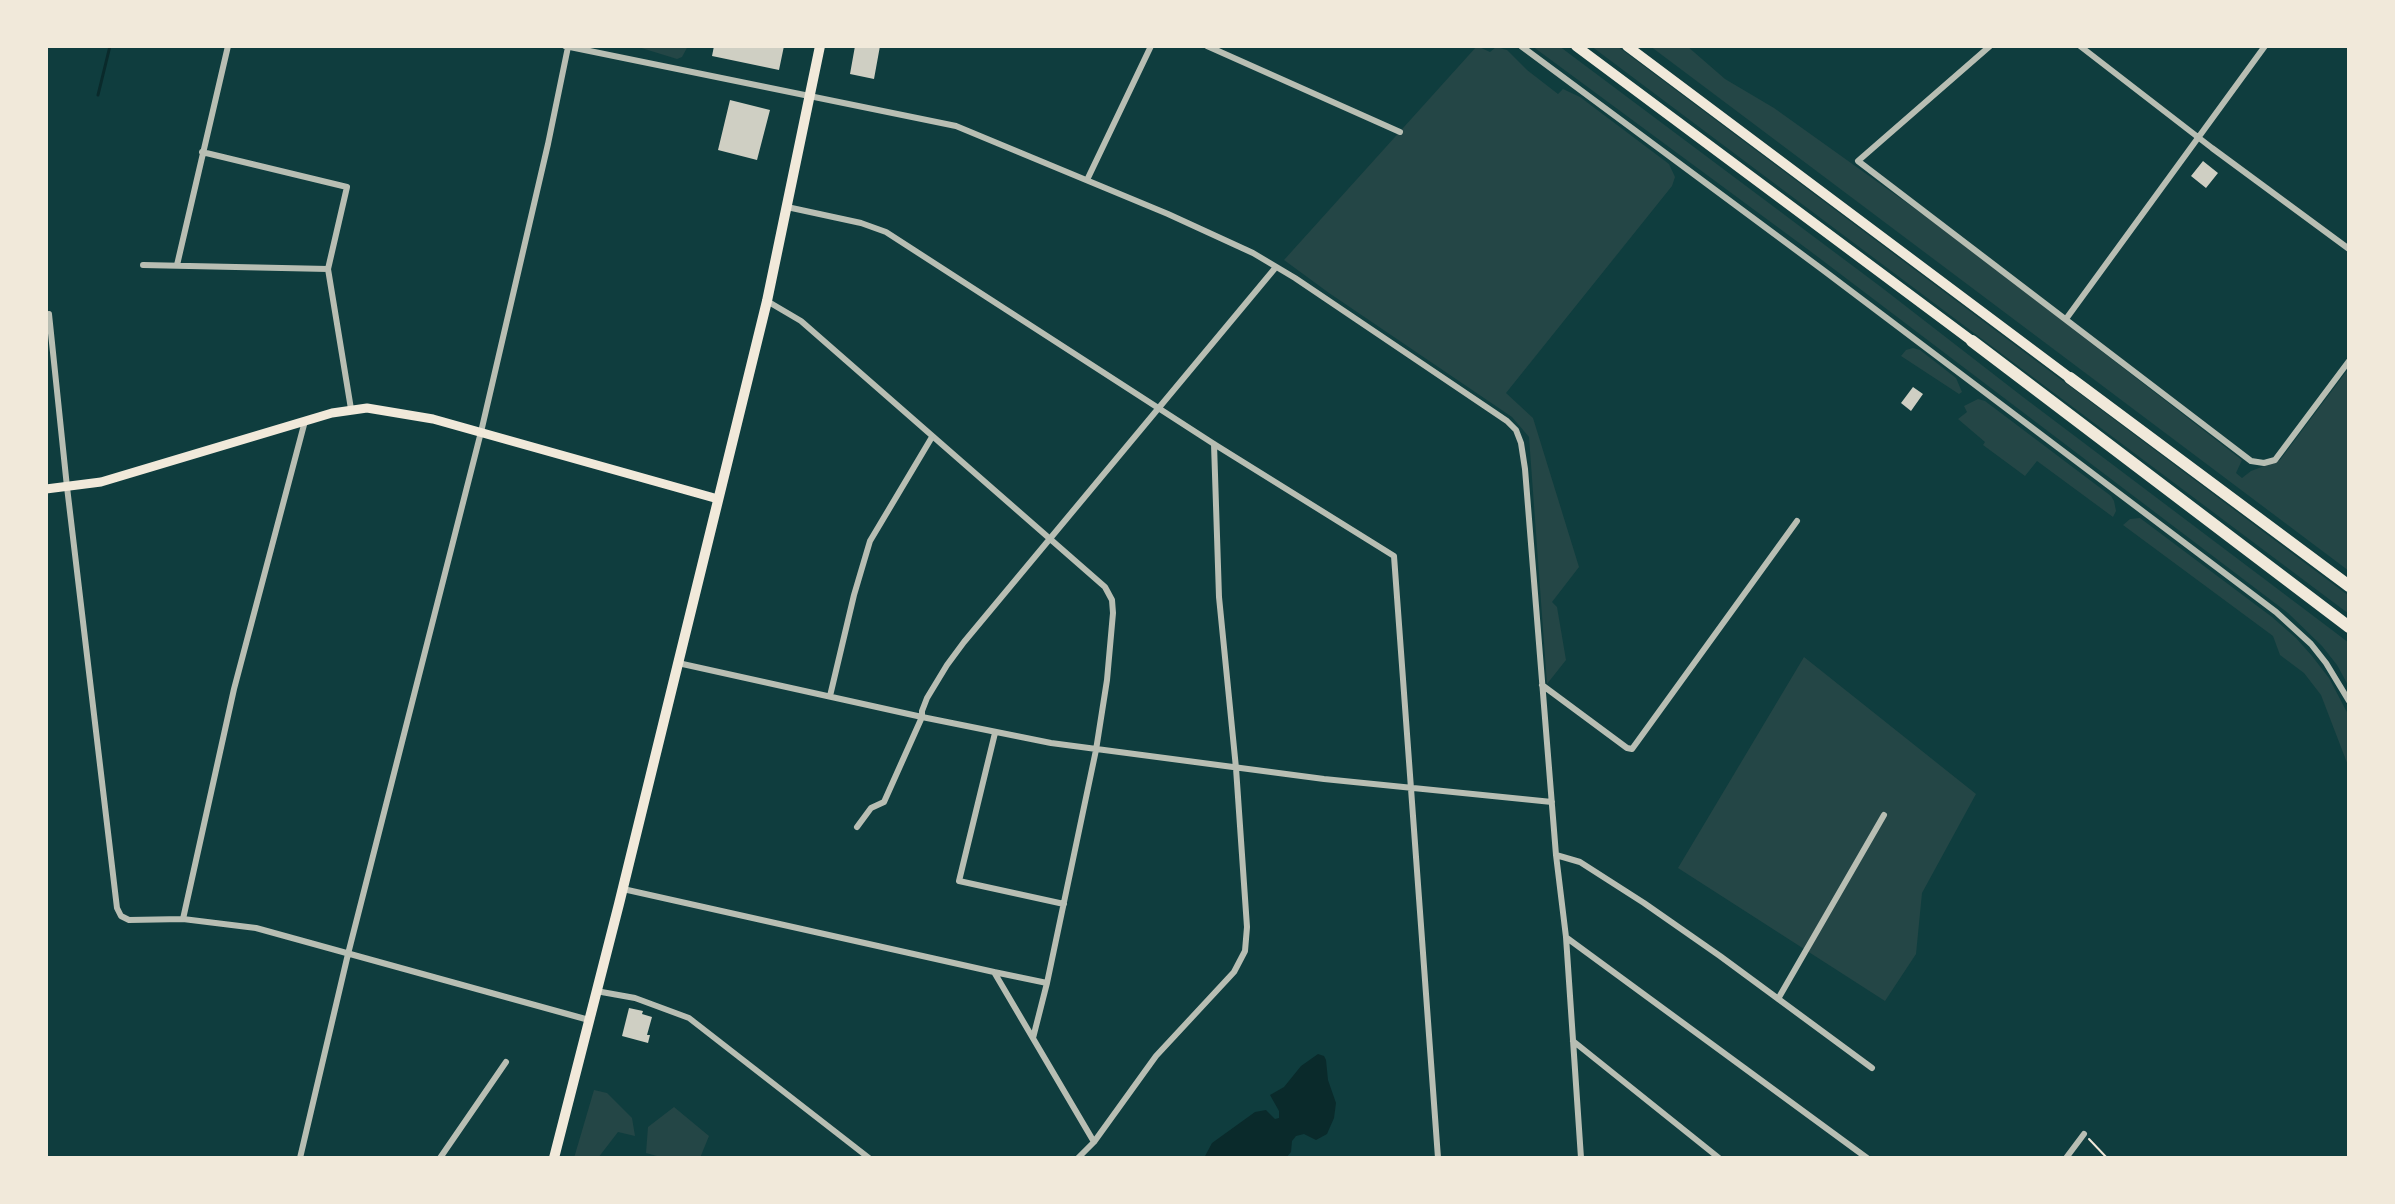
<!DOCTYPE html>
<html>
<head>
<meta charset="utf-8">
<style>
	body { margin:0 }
	#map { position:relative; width:2395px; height:1204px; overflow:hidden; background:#0f3d3e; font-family:Ubuntu,sans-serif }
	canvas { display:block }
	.frame { position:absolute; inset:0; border:48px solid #f1e9da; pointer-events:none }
</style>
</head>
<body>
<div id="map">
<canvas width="2395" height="1204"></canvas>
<div class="frame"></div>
</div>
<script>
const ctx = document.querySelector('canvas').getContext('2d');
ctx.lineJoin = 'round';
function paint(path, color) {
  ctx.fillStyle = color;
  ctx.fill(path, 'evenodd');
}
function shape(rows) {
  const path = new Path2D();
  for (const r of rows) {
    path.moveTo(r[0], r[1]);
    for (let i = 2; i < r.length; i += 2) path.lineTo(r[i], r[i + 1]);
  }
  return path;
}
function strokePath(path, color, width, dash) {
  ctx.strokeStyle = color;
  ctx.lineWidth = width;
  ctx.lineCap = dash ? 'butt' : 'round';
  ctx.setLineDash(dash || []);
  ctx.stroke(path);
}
const green = shape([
	[635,46,688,46,682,57,677,59],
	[1477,46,1490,52,1496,47,1507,50,1527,70,1558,94,1563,89,1580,97,1669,164,1675,177,1672,186,1506,393,1533,418,1579,567,1552,602,1557,607,1566,660,1547,684,1529,437,1512,417,1329,293,1284,260],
	[1532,46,1559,46,1881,287,2023,397,2336,633,2349,643,2349,687,2337,665,2322,646,2288,613,1810,251],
	[1591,46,1617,46,2349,596,2349,614],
	[1650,46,1687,46,1725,79,1774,108,1949,233,2242,460,2236,473,2242,478,2251,471,2280,460,2349,368,2349,571],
	[1913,348,1920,350,1956,378,1962,392,1959,394,1901,356,1906,350],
	[1978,399,1985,401,2111,496,2114,501,2116,511,2113,517,2037,461,2025,476,1983,445,1985,442,1958,419,1967,412,1964,406],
	[2140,518,2272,617,2296,638,2312,656,2329,678,2349,716,2349,768,2321,695,2304,673,2280,655,2273,636,2123,525,2130,519],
	[1804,657,1976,794,1922,893,1916,954,1885,1001,1678,868],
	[594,1090,607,1093,632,1118,635,1136,618,1132,598,1158,574,1158],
	[674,1107,709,1136,700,1158,664,1158,646,1153,648,1127]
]);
const water = shape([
	[1318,1054,1324,1056,1326,1060,1328,1080,1336,1103,1334,1118,1327,1134,1316,1140,1304,1134,1296,1136,1292,1141,1291,1152,1286,1158,1204,1158,1212,1143,1255,1112,1266,1110,1275,1119,1279,1118,1279,1111,1270,1095,1284,1087,1301,1066]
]);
const stream = shape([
	[98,95,110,46]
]);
const building = shape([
	[714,46,784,46,779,70,712,56],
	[855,46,880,46,874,79,850,74],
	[730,100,770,110,757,160,718,150],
	[2203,161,2218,173,2206,188,2191,176],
	[1913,387,1923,394,1911,411,1901,403],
	[629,1008,643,1011,642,1014,652,1017,647,1035,650,1035,648,1043,622,1036]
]);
const path = shape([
	[2089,1139,2107,1158]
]);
const minor = shape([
	[565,46,956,126,1168,214,1253,253,1295,278,1507,421,1516,430,1521,443,1525,469,1556,855,1566,937,1581,1158],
	[1207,46,1400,132],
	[1521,46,1823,270,2276,612,2311,644,2326,663,2349,701],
	[1990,46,1858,161,2251,461,2264,463,2275,460,2349,361],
	[2080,46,2212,148,2349,249],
	[202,152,347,187,328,269,351,409],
	[1087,180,1151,46],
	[787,207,861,223,886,232,1214,444,1394,556,1438,1158],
	[143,265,328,269],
	[177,265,228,46],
	[767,301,801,321,1105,587,1112,600,1113,613,1107,680,1096,750,1047,983,1033,1038],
	[49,314,67,487,117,908,121,916,129,920,183,919,256,928,589,1020],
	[2066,319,2265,46],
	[678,663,922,717,1051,743,1324,779,1552,802],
	[1542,685,1627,748,1632,749,1797,521],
	[830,696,854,595,870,541,932,437],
	[995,733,959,881,1064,904],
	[857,827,871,808,884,802,922,717,922,711,927,698,947,665,964,642,1276,267],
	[1556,855,1580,862,1644,903,1720,956,1872,1068],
	[623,889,994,972,1094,1142],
	[183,919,234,689,305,421],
	[1567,938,1867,1158],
	[994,972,1047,983],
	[596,991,635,998,689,1018,869,1158],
	[1778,999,1884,815],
	[1573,1041,1719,1158],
	[300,1158,348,954,481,432,548,144,568,47],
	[440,1158,506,1062],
	[1078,1158,1094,1142,1156,1056,1234,972,1245,951,1247,927,1236,768,1219,597,1214,444],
	[2066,1158,2084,1134]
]);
const secondary = shape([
	[46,489,101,482,332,413,367,408,433,419,718,499]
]);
const primary = shape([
	[554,1158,619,904,767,301,820,46]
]);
const trunk = shape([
	[1576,46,1972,341],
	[1627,46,2070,378]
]);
const motorway = shape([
	[1972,341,2349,627],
	[2070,378,2349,586]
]);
paint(green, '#244646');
paint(water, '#0a2a2b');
strokePath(stream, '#0a2a2b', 3);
paint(building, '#cfcfc3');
strokePath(path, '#f1e9da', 2);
strokePath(minor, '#b8beb3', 6);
strokePath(secondary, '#f1e9da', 9);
strokePath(primary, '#f1e9da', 10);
strokePath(trunk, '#f1e9da', 10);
strokePath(motorway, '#f1e9da', 12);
</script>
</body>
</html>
